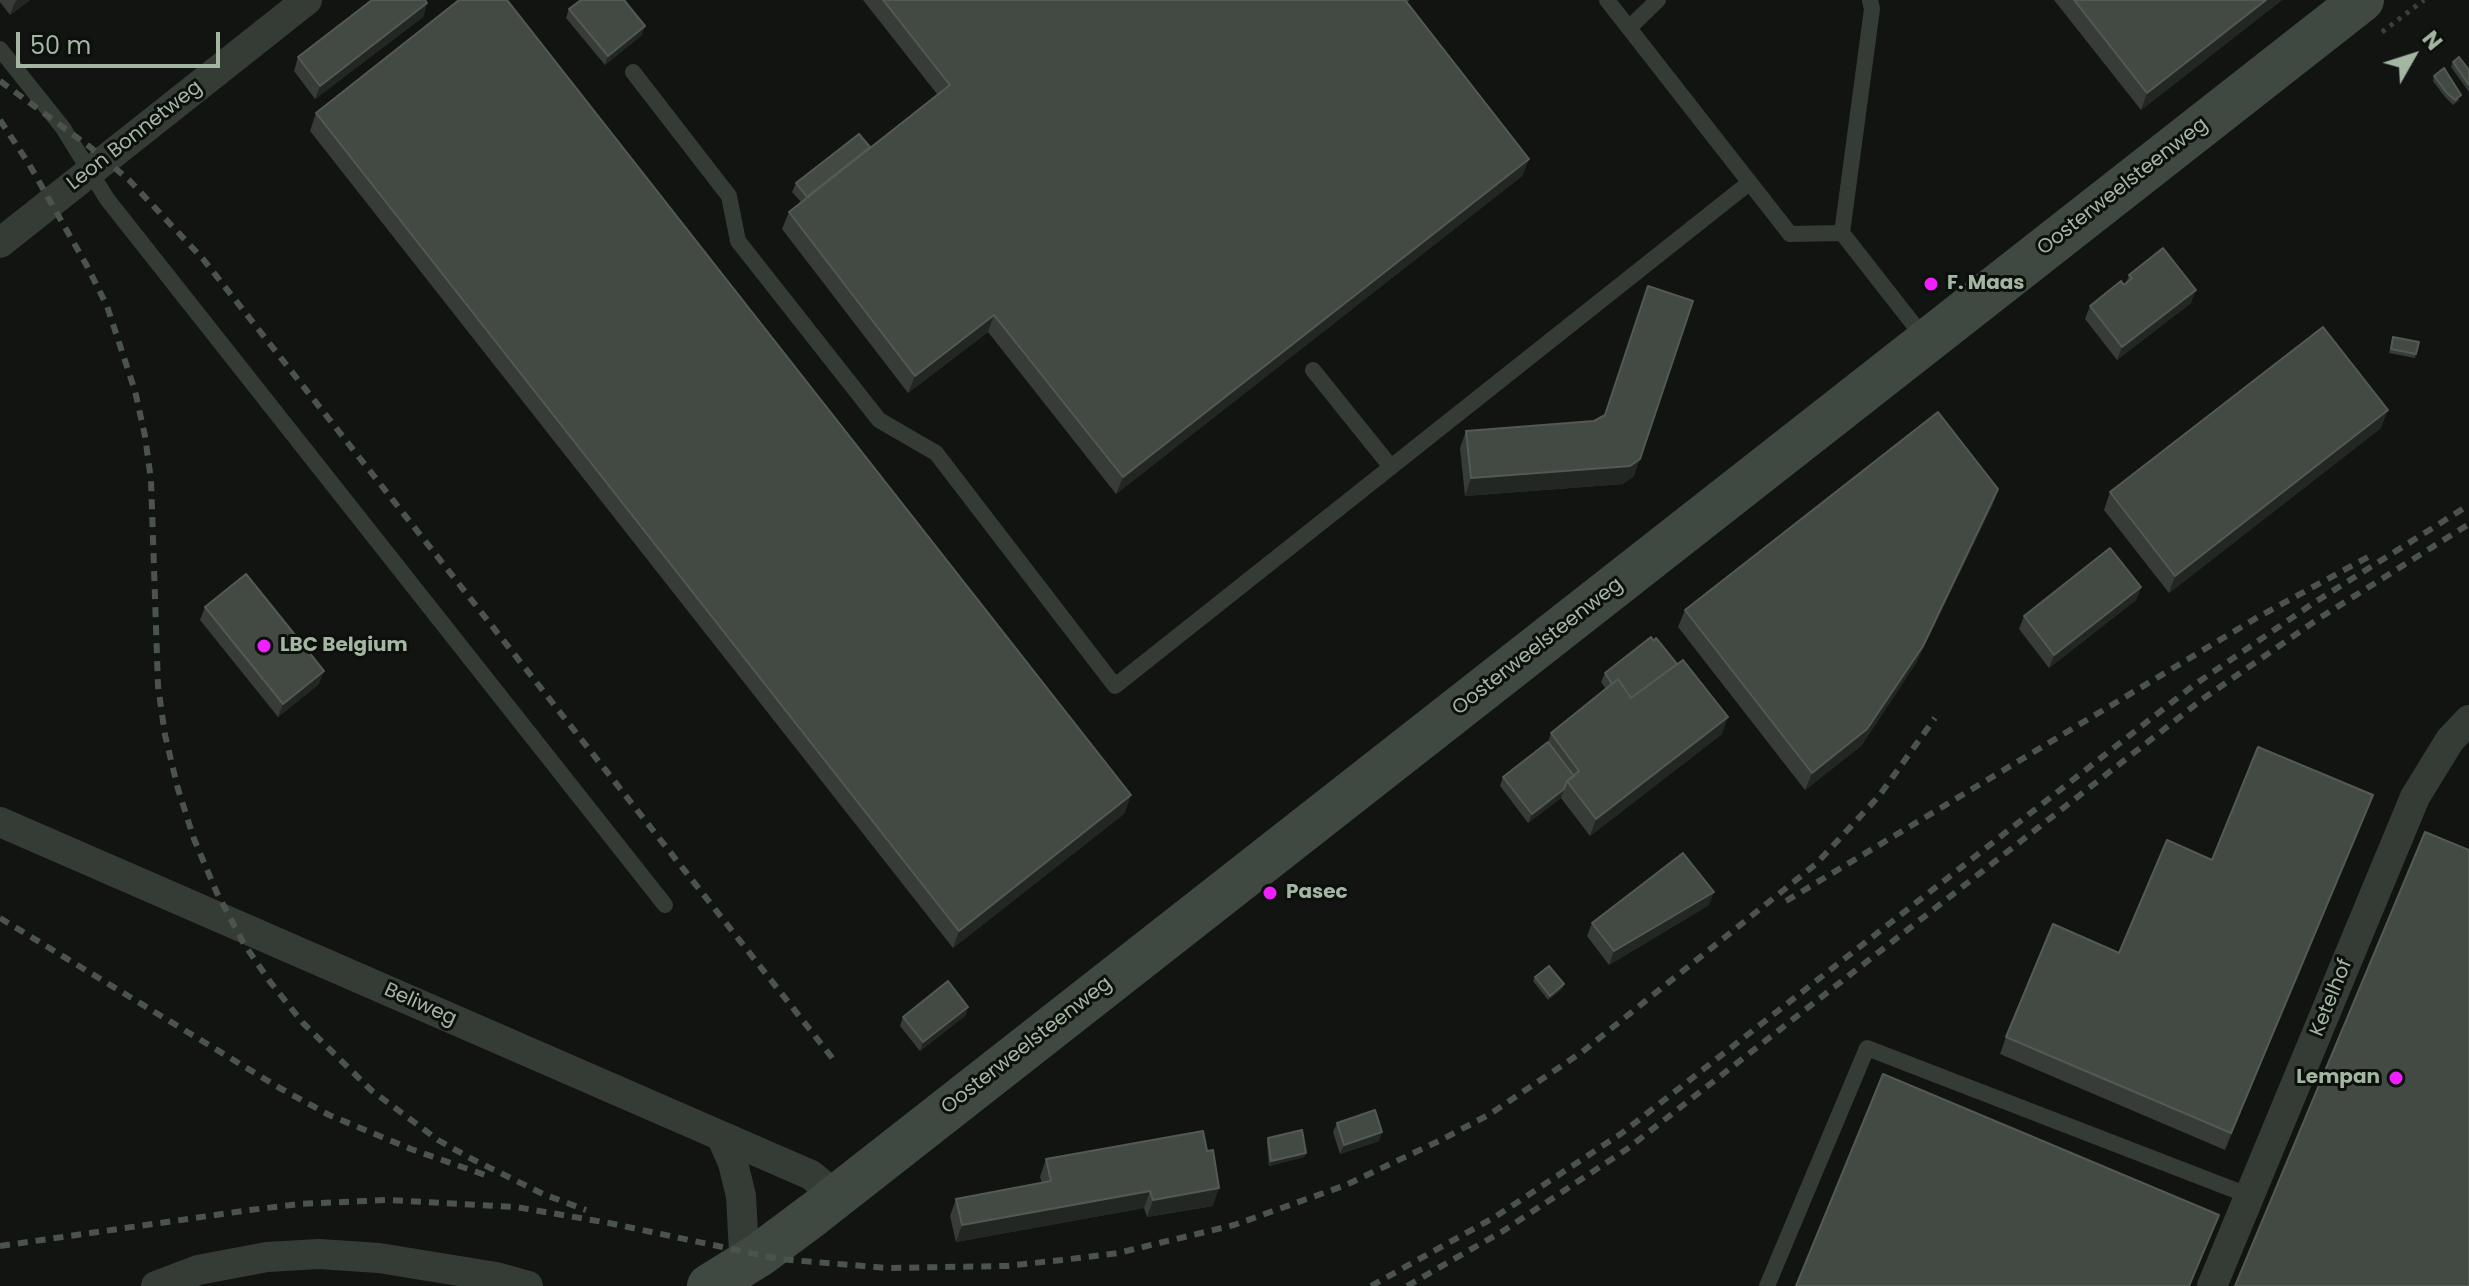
<!DOCTYPE html>
<html>
<head>
<meta charset="utf-8">
<style>
	body { margin:0 }
	#map { position:relative; width:2469px; height:1286px; overflow:hidden; background:#121412; font-family:Poppins,sans-serif }
	canvas { display:block }
	.north { position:absolute; left:2373px; top:16px; width:80px; height:80px; -webkit-text-stroke:6px #0d0f0d; paint-order:stroke; rotate:51deg; font-size:22px; font-weight:700; line-height:32px; text-align:center; color:#a3b6a2 }
	.north::after { content:''; display:block; margin:auto; width:28px; height:36px; background:#a3b6a2; clip-path:polygon(50% 0,100% 100%,50% 72%,0 100%) }
	.scale { position:absolute; left:16px; top:32px; width:204px; height:36px; box-sizing:border-box; border:4px solid #a3b6a2; border-top:0; padding-left:10px; font-size:24px; line-height:28px; white-space:nowrap; color:#a3b6a2; -webkit-text-stroke:6px #0d0f0d; paint-order:stroke }
</style>
</head>
<body>
<div id="map">
<canvas width="2469" height="1286"></canvas>
<div class="north">N</div>
<div class="scale">50 m</div>
</div>
<script>
const ctx = document.querySelector('canvas').getContext('2d');
ctx.lineJoin = 'round';
function shape(rows) {
  const path = new Path2D();
  for (const r of rows) {
    path.moveTo(r[0], r[1]);
    for (let i = 2; i < r.length; i += 2) path.lineTo(r[i], r[i + 1]);
  }
  return path;
}
function strokePath(path, color, width, dash) {
  ctx.strokeStyle = color;
  ctx.lineWidth = width;
  ctx.lineCap = dash ? 'butt' : 'round';
  ctx.setLineDash(dash || []);
  ctx.stroke(path);
}
function paint(path, color) {
  ctx.fillStyle = color;
  ctx.fill(path, 'evenodd');
}
function drawText(font, color, halo, rows, align = 'center') {
  ctx.font = font + ' Poppins,sans-serif';
  ctx.lineWidth = 6;
  ctx.setLineDash([]);
  ctx.textBaseline = 'middle';
  ctx.strokeStyle = halo;
  ctx.fillStyle = color;
  for (const [text, x, y, turn = 0] of rows) {
    ctx.save();
    ctx.translate(x, y);
    ctx.rotate((+turn || 0) * Math.PI / 180);
    ctx.textAlign = isNaN(turn) ? turn : align;
    if (halo) ctx.strokeText(text, 0, 0);
    ctx.fillText(text, 0, 0);
    ctx.restore();
  }
}
const path = shape([
	[2382,32,2424,0]
]);
const service = shape([
	[1607,0,1790,234,1842,233],
	[1870,0,1872,9,1842,233,1925,339],
	[1629,28,1658,0],
	[0,49,63,128,107,199,665,905],
	[633,72,729,196,738,241,879,420,936,453,1115,686,1749,183],
	[1313,370,1391,467],
	[1767,1286,1867,1048,2250,1196]
]);
const minor = shape([
	[0,243,307,0],
	[0,822,811,1175,835,1195],
	[722,1138,733,1163,741,1196,744,1252,741,1266],
	[156,1286,198,1270,267,1257,319,1254,379,1258,496,1277,528,1286],
	[2212,1286,2415,797,2450,740,2469,720]
]);
const secondary = shape([
	[709,1286,759,1255,814,1214,2362,0]
]);
const rail = shape([
	[0,81,90,147,129,180,203,259,837,1064],
	[0,120,29,164,87,266,107,306,135,391,145,436,151,480,158,686,165,735,178,789,194,839,217,893,244,944,271,983,303,1023,371,1090,438,1140,470,1158,543,1194,586,1210],
	[1786,901,2258,617,2368,557],
	[0,918,278,1087,329,1115,411,1149,485,1175],
	[0,1246,250,1210,299,1204,387,1200,516,1207,609,1223,779,1259,887,1268,1006,1266,1062,1260,1118,1253,1234,1225,1346,1185,1443,1139,1490,1114,1582,1052,1816,864,1879,796,1935,718],
	[1371,1286,1495,1217,1622,1133,2194,685,2312,604,2469,505],
	[1407,1286,1503,1231,1627,1149,2204,698,2318,619,2469,524]
]);
const wall = shape([
	[0,0,30,0,10,15,0,2],
	[863,0,1410,0,1407,2,1529,159,1522,176,1116,494,988,332,908,393,782,229,789,212,801,202,792,192,796,183,870,147,937,94],
	[2054,0,2282,0,2141,110],
	[427,3,423,17,315,99,294,71,298,57],
	[569,9,642,35,605,65,566,18],
	[2453,62,2469,70,2469,92,2451,67],
	[2434,76,2459,100,2453,105,2445,97,2433,81],
	[316,113,1125,813,953,948,310,131],
	[2129,275,2191,303,2117,360,2085,319,2090,306,2124,285,2126,283],
	[2393,337,2416,354,2415,358,2389,353],
	[1594,421,1634,476,1623,484,1465,496,1460,448,1466,431],
	[2381,428,2169,593,2104,510,2110,492],
	[1998,489,1992,506,1916,663,1861,746,1805,790,1678,627,1685,610],
	[2141,587,2136,600,2049,668,2019,629,2024,616],
	[205,607,319,684,278,717,200,620],
	[1605,673,1722,734,1590,836,1561,798,1528,823,1500,786,1503,777,1548,742,1551,733,1606,689,1601,682],
	[2373,795,2225,1150,2000,1054,2006,1037,2119,953,2212,860],
	[1709,905,1609,965,1587,936,1592,923],
	[1535,977,1564,984,1562,989,1548,1000,1533,981],
	[968,1007,965,1016,920,1051,900,1026,903,1017],
	[1337,1123,1379,1141,1340,1154,1333,1132],
	[1268,1138,1306,1153,1304,1157,1269,1166,1267,1143],
	[1046,1159,1213,1206,1147,1217,1144,1208,956,1242,950,1216,956,1199,1042,1183,1040,1177]
]);
const shadedWall = shape([
	[17,0,30,0,10,15,15,2],
	[2266,0,2282,0,2141,110,2147,93],
	[427,3,423,17,315,99,320,86],
	[645,26,642,35,605,65,608,56],
	[1529,159,1522,176,1116,494,1123,477],
	[2196,290,2191,303,2117,360,2122,347],
	[994,315,988,332,908,393,915,376],
	[2388,410,2381,428,2169,593,2175,576],
	[1640,459,1634,476,1623,484,1465,496,1471,478],
	[1998,489,1992,506,1916,663,1861,746,1805,790,1812,773],
	[2141,587,2136,600,2049,668,2054,655],
	[324,671,319,684,278,717,283,704],
	[1728,717,1722,734,1590,836,1596,819],
	[1564,789,1561,798,1528,823,1532,814],
	[1131,795,1125,813,953,948,959,931],
	[2373,795,2366,812,2225,1150,2231,1133],
	[1714,892,1709,905,1609,965,1614,951],
	[1564,984,1562,989,1548,1000,1550,996],
	[968,1007,965,1016,920,1051,923,1042],
	[1382,1132,1379,1141,1340,1154,1344,1145],
	[1306,1153,1304,1157,1269,1166,1271,1161],
	[1219,1188,1213,1206,1147,1217,1153,1200],
	[1150,1191,1144,1208,956,1242,962,1225]
]);
const building = shape([
	[372,0,425,0,427,3,320,86,298,57,372,0],
	[459,0,507,0,1131,795,959,931,316,113,459,0],
	[581,0,624,0,645,26,608,56,569,9,581,0],
	[883,0,1405,0,1529,159,1123,477,994,315,915,376,789,212,950,85,883,0],
	[2074,0,2266,0,2147,93,2074,0],
	[2459,57,2469,70,2469,85,2453,62,2459,57],
	[2444,68,2461,95,2455,100,2447,93,2434,76,2444,68],
	[859,134,870,147,807,197,796,183,859,134],
	[2163,248,2196,290,2122,347,2090,306,2121,281,2124,285,2132,278,2129,275,2163,248],
	[1648,286,1693,301,1640,459,1630,466,1471,478,1466,431,1594,421,1605,415,1648,286],
	[2323,327,2388,410,2175,576,2110,492,2323,327],
	[2393,337,2419,342,2416,354,2391,349,2393,337],
	[1938,412,1998,489,1923,646,1867,729,1812,773,1685,610,1938,412],
	[2110,548,2141,587,2054,655,2024,616,2110,548],
	[246,574,324,671,283,704,205,607,246,574],
	[1651,637,1654,641,1656,638,1677,664,1631,698,1618,679,1612,684,1605,673,1651,637],
	[1683,660,1728,717,1596,819,1567,781,1579,771,1551,733,1618,679,1631,698,1683,660],
	[1548,742,1574,776,1567,781,1564,789,1532,814,1503,777,1548,742],
	[2258,747,2373,795,2231,1133,2006,1037,2053,924,2119,953,2167,840,2212,860,2258,747],
	[2425,832,2469,850,2469,1286,2235,1286,2425,832],
	[1683,853,1714,892,1614,951,1592,923,1683,853],
	[1549,966,1564,984,1550,996,1535,977,1549,966],
	[948,981,968,1007,923,1042,903,1017,948,981],
	[1883,1074,2219,1215,2189,1286,1796,1286,1883,1074],
	[1375,1110,1382,1132,1344,1145,1337,1123,1375,1110],
	[1302,1130,1306,1153,1271,1161,1268,1138,1302,1130],
	[1203,1131,1207,1151,1213,1150,1219,1188,1153,1200,1150,1191,962,1225,956,1199,1051,1181,1046,1159,1203,1131]
]);
const markers = [
	[1931,284,8,"#f11fff"],
	[264,646,8,"#f11fff"],
	[1270,893,8,"#f11fff"],
	[2396,1078,8,"#f11fff"]
];
const streetNames = [
	["Leon Bonnetweg",135,136,-38],
	["Oosterweelsteenweg",2123,187,-38],
	["Oosterweelsteenweg",1538,647,-38],
	["Ketelhof",2332,998,-68],
	["Beliweg",420,1005,24],
	["Oosterweelsteenweg",1027,1046,-38]
];
const poiNames = [
	["F. Maas",1947,284],
	["LBC Belgium",280,646],
	["Pasec",1286,893],
	["Lempan",2380,1078,"right"]
];
strokePath(path, '#394039', 5, [4, 6]);
strokePath(service, '#353c35', 16);
strokePath(minor, '#353c35', 30);
strokePath(secondary, '#404941', 44);
strokePath(rail, '#4b544c', 6, [10, 8]);
paint(wall, '#373c38');
paint(shadedWall, '#232724');
paint(building, '#434943');
strokePath(building, '#525a52', 2);
for (const [x, y, r, color] of markers) {
  const dot = new Path2D();
  dot.arc(x, y, r, 0, 2 * Math.PI);
  ctx.fillStyle = color;
  ctx.fill(dot);
  strokePath(dot, '#0d0f0d', 3);
}
drawText('20px', '#a3b6a2', '#0d0f0d', streetNames);
drawText('bold 20px', '#a3b6a2', '#0d0f0d', poiNames, 'left');
</script>
</body>
</html>
